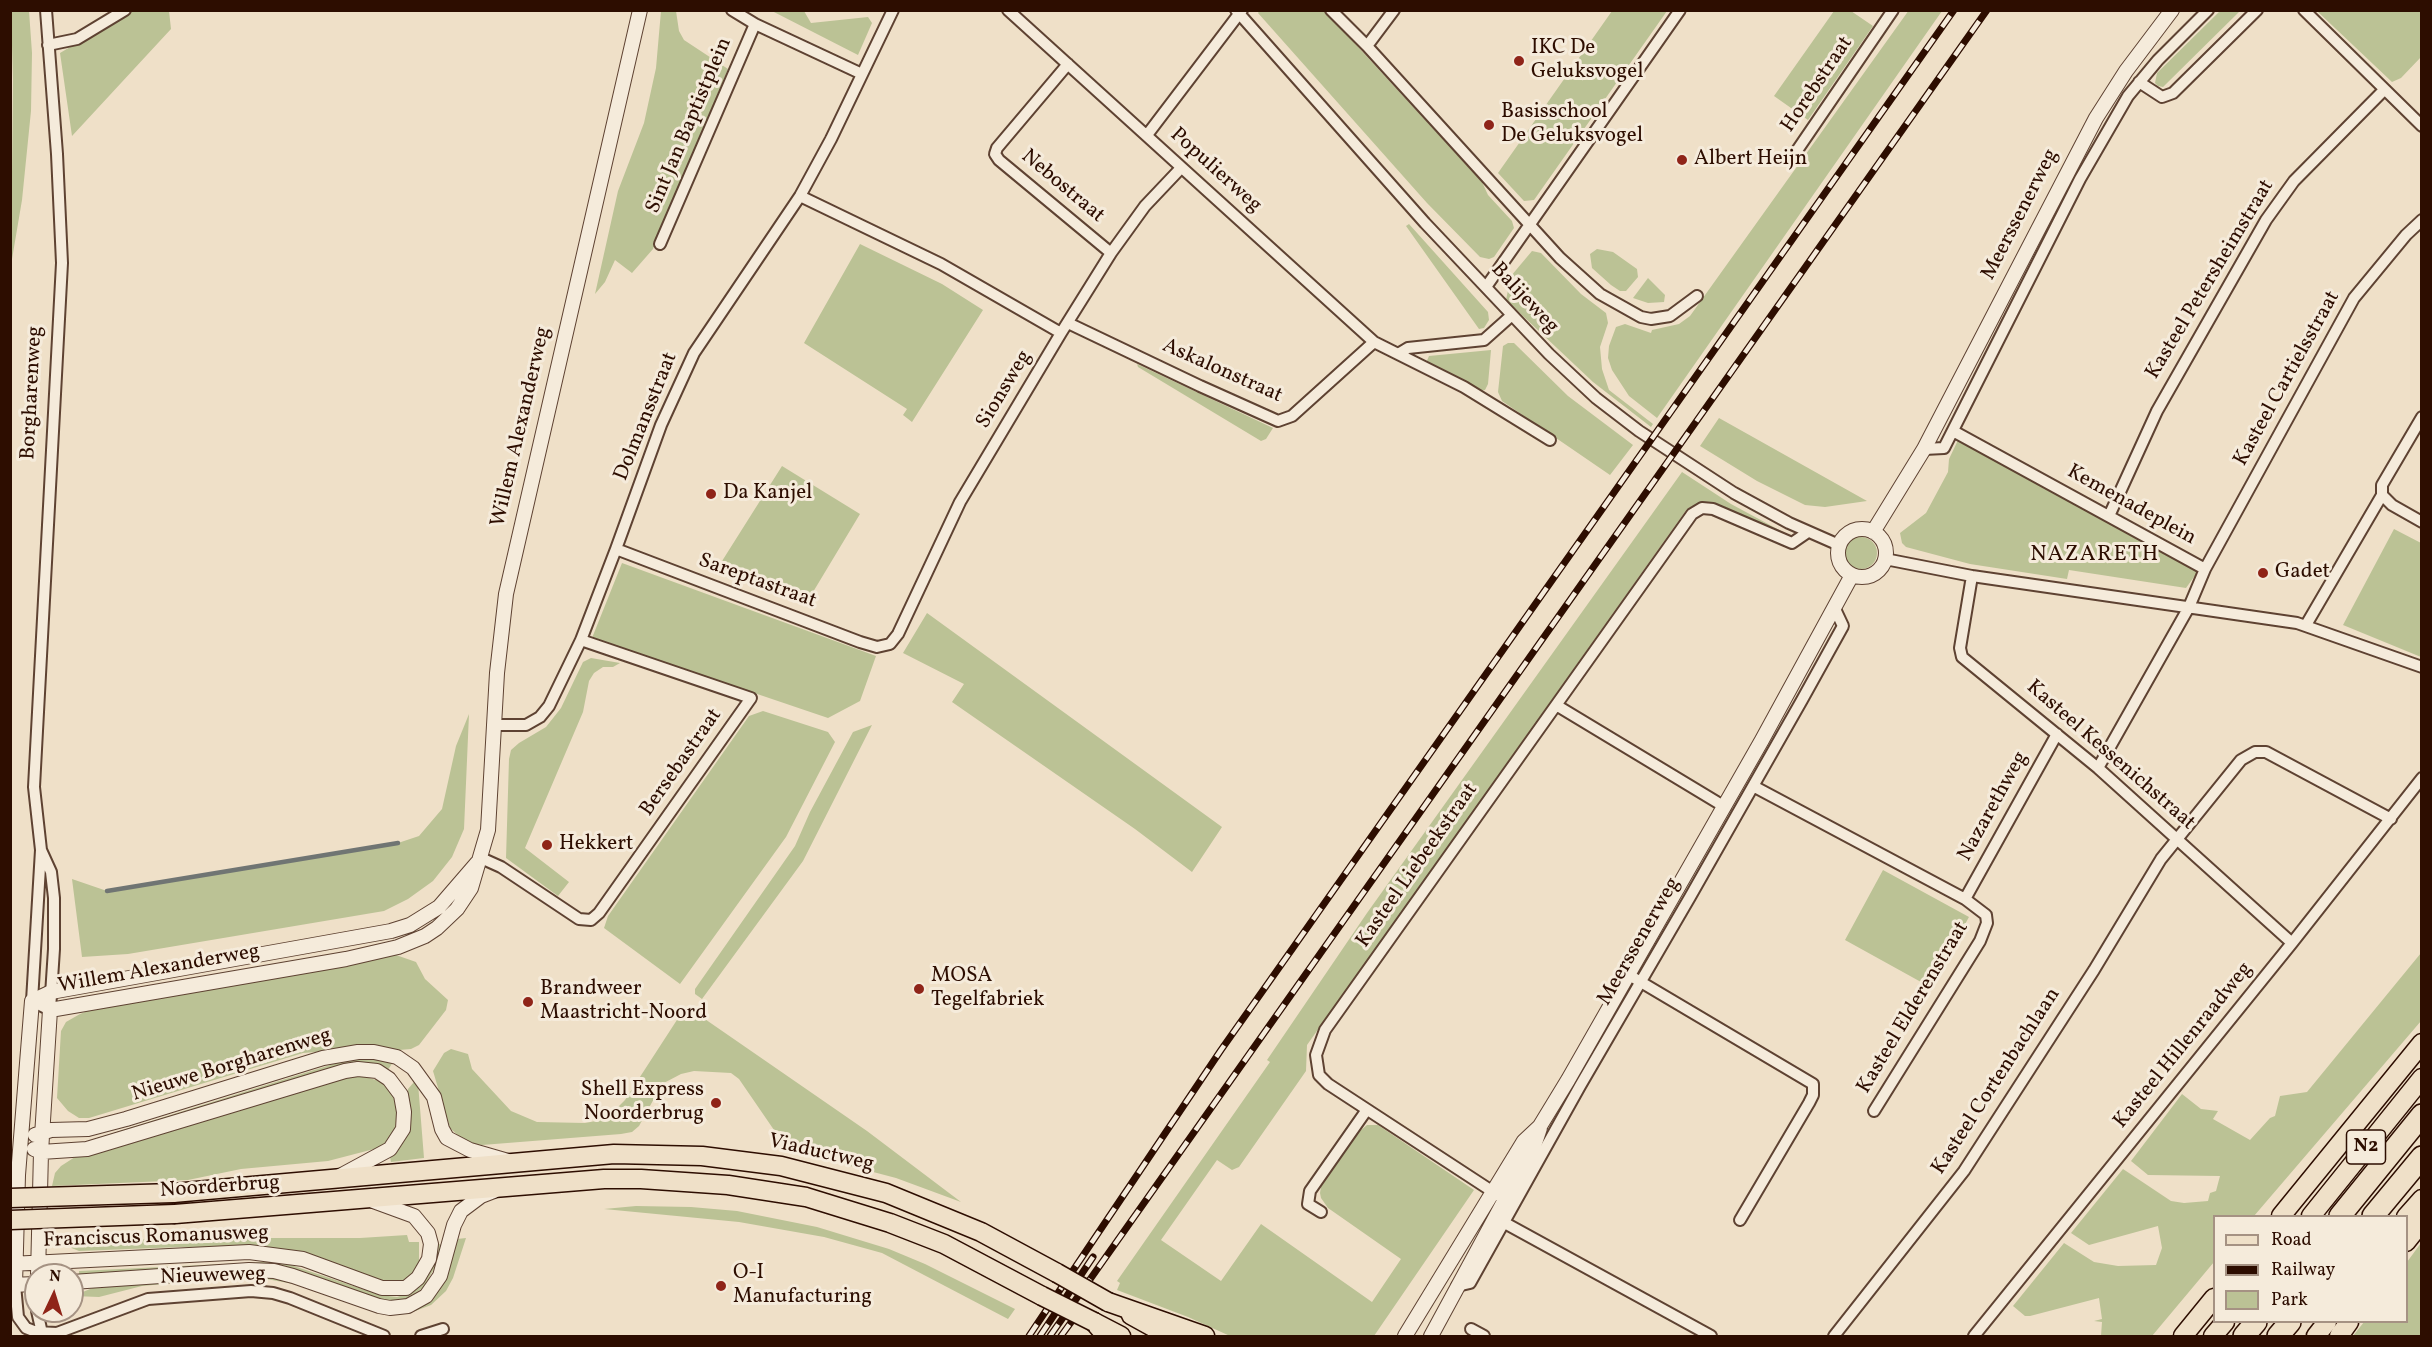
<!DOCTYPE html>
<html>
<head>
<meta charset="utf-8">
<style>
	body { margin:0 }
	#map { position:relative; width:2432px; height:1347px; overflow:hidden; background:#efe0c8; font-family:Vollkorn,serif }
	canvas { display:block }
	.frame { position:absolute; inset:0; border:12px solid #2d0d00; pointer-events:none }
	.legend { position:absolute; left:2213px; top:1215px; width:195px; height:108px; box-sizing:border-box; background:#f5ebdb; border:2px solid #a59283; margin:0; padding:8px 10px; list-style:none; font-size:18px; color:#2d0d00 }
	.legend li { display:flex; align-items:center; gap:12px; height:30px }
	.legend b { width:30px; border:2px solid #a59283 }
	.north { position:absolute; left:24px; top:1263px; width:60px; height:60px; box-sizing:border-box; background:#f5ebdb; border:2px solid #a59283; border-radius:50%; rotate:4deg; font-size:16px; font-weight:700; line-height:24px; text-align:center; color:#2d0d00 }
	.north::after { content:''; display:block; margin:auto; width:21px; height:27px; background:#8f2418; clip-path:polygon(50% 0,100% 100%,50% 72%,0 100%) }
</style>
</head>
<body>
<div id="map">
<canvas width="2432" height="1347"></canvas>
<div class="frame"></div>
<ul class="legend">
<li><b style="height:8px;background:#efe0c8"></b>Road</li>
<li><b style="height:8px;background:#2d0d00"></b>Railway</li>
<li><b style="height:16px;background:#bbc295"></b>Park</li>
</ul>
<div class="north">N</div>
</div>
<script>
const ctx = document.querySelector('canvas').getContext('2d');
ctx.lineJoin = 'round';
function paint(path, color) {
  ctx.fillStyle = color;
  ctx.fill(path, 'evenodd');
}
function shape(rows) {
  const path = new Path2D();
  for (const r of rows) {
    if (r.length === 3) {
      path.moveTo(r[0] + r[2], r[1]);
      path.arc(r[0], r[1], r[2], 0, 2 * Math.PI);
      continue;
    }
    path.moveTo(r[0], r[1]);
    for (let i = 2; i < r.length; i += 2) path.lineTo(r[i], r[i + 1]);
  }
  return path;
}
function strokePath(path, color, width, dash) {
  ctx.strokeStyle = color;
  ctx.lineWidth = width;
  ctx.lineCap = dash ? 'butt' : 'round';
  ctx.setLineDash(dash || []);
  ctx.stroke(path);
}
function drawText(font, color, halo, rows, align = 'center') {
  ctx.font = font + ' Vollkorn,serif';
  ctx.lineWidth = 6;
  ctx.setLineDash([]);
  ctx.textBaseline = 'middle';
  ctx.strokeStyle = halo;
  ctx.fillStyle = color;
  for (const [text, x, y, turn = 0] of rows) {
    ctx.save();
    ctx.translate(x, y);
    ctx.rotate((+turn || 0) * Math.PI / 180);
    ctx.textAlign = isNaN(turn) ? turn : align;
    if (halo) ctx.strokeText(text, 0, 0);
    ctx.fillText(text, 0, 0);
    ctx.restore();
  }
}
const green = shape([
	[11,10,29,11,32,53,31,111,22,200,11,265,13,80],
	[1260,10,1325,11,1482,182,1488,195,1512,221,1514,228,1494,257,1489,259,1480,257,1427,203,1258,13],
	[1909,10,1942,11,1657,418,1629,396,1612,370,1608,358,1609,346,1616,327,1625,324,1651,333,1652,330,1679,324,1690,316],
	[2221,10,2240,11,2163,87,2158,86,2155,83,2157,73],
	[131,11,169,11,171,29,72,136,60,53],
	[661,11,676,11,679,31,684,40,728,69,653,249,632,273,615,260,605,282,595,294,618,191,644,123,656,68],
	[772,11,804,11,811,23,868,17,872,23,858,55],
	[1612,11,1667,11,1534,200,1524,201,1498,173],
	[1834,11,1851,11,1873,26,1808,120,1774,96],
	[2317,11,2421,11,2421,57,2401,78,2392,82],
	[1409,224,1488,312,1489,320,1484,328,1479,329,1406,226],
	[860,244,942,284,983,310,912,422,903,415,907,409,804,343],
	[1597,249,1613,252,1637,269,1638,277,1626,291,1620,291,1611,285,1592,268,1590,254],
	[1532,251,1541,253,1581,294,1606,313,1608,323,1600,347,1602,369,1609,390,1653,424,1651,427,1593,382,1506,300,1511,276],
	[1648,278,1665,295,1664,302,1648,303,1633,298],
	[1508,343,1514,343,1568,396,1633,445,1610,475,1502,401,1498,392,1503,346],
	[1491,350,1488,384,1485,390,1480,391,1426,363,1429,356],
	[1137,364,1273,428,1266,439,1261,441,1138,367],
	[1719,418,1867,501,1825,507,1805,505,1757,481,1700,446],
	[1959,438,2199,570,2186,588,2069,570,2067,579,1970,564,1906,547,1902,543,1900,533,1926,513,1948,472,1949,459],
	[782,466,860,514,807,602,717,569],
	[1682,472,1731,504,1794,538,1711,504,1699,503,1687,509,1307,1045,1306,1071,1239,1167,1232,1170,1217,1160,1161,1240,1221,1281,1261,1224,1372,1302,1401,1259,1328,1208,1321,1198,1320,1193,1321,1187,1360,1131,1367,1125,1378,1125,1474,1190,1374,1336,1230,1336,1188,1317,1117,1290,1120,1283,1117,1281,1270,1062,1267,1060,1367,913],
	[2394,529,2421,543,2421,657,2343,625],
	[1861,553,16],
	[622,563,876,656,860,701,828,718,592,638],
	[927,613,1222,827,1192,872,1135,829,952,702,964,684,903,653],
	[591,658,620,663,613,667,603,667,594,673,589,681,583,712,525,848,569,882,558,896,506,858,509,759,511,750,519,743,546,727,561,708,583,662],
	[763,711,828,732,835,742,786,837,680,984,604,928,608,916,749,716],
	[469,714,464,829,452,857,433,881,408,899,384,911,128,954,82,957,72,879,107,891,398,843,419,836,442,809,456,746],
	[872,725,803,861,702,999,695,994,695,989,795,846,810,812,853,732],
	[1883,870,1969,917,1930,987,1845,940],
	[2421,953,2421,1021,2254,1216,2214,1216,2214,1262,2152,1336,2101,1336,2102,1322,2094,1321,2102,1319,2099,1298,2030,1316,2025,1316,2013,1306,2064,1243,2094,1262,2118,1266,2156,1265,2162,1248,2158,1226,2089,1245,2071,1233,2123,1169,2171,1201,2184,1203,2208,1201,2210,1193,2216,1191,2220,1176,2148,1175,2131,1161,2182,1094,2201,1109,2218,1111,2213,1119,2250,1140,2270,1118,2275,1116,2280,1096,2307,1092],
	[396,955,416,962,425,979,448,1000,446,1010,419,1045,411,1049,399,1050,382,1047,303,1053,89,1118,79,1118,68,1111,57,1098,61,1031,66,1022,80,1014,90,1010],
	[686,1006,867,1131,961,1202,896,1178,801,1153,785,1141,774,1130,739,1079,731,1073,694,1071,681,1074,662,1084,639,1126,632,1132,621,1134,482,1145,471,1144,462,1139,450,1128,433,1071,444,1053,451,1049,468,1054,472,1069,511,1111,537,1122,585,1123,601,1120,613,1112,625,1100],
	[366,1057,393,1062,388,1070,376,1065,358,1063,95,1144,94,1139,346,1060],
	[360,1075,379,1081,386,1086,392,1093,397,1108,395,1132,389,1140,378,1148,328,1161,241,1169,188,1180,52,1186,55,1173,61,1166,75,1157,338,1079],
	[414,1082,418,1083,424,1158,391,1162,390,1157,401,1146,411,1128,411,1110,407,1095,408,1089],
	[636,1206,691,1207,737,1211,817,1227,889,1249,925,1264,1015,1309,1008,1319,882,1253,824,1237,739,1222,604,1209],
	[407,1235,409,1242,419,1242,419,1262,413,1274,401,1283,393,1284,260,1247,180,1247,79,1251,59,1243,179,1238,360,1238],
	[466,1238,453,1278,446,1291,431,1305,410,1313,384,1313,310,1287,261,1278,228,1278,142,1286,99,1297,73,1296,95,1287,228,1274,261,1274,292,1278,385,1311,402,1312,421,1306,437,1292,450,1267,457,1239],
	[2421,1243,2421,1336,2353,1336,2364,1322,2406,1322,2407,1262],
	[439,1244,442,1245,438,1262,423,1288,405,1299,391,1301,379,1300,312,1276,79,1275,79,1271,264,1262,291,1265,380,1295,397,1297,409,1293,421,1286,429,1273]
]);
const stream = shape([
	[107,891,398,843]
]);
const minor = shape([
	[732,10,755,24,862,74],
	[1008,10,1374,342,1464,387,1550,440],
	[1236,10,1425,223,1549,354,1596,398,1639,431,1734,493,1789,523,1839,545],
	[1331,10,1367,46,1560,258,1600,294,1641,317,1651,319,1670,316,1697,296],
	[2304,10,2422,126],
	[48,45,77,39,125,10],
	[1367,46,1394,10],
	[1068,64,997,148,995,154,999,160,1111,253],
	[2139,82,2162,97,2173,93,2257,10],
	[1147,135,1242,10],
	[1796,152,1893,10],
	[800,196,941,264,1061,333],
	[660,244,755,24],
	[1486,287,1680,10],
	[1068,323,1200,386,1278,421,1292,416,1374,342],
	[1398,354,1408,348,1484,340,1512,315],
	[1953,431,2205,569,2189,607,2098,768],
	[1924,449,1944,448,2080,179,2128,96,2158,60,2208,10],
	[2382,495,2392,505,2422,522],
	[2109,516,2157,411,2266,220,2294,181,2384,90],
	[616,549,860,642,877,647,890,644,898,634,960,502,1061,333,1111,253,1145,206,1181,168],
	[1885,559,1972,576,2297,623,2422,667],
	[2205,569,2354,298,2406,235,2422,220],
	[1972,576,1960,648,1962,657,2098,768,2292,943],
	[2306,625,2382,495,2382,485,2422,417],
	[1556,705,1725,807],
	[495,725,526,725,540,717,549,706,581,640,616,549,661,425,694,353,800,196,831,139,893,10],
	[1753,786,1965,899,1986,915,1987,923,1980,941,1874,1111],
	[41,850,51,872,54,898,54,949,50,1010,32,1001,41,850,34,787,62,263,57,154,46,10],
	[481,858,501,867,579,919,591,920,599,913,751,698,581,640],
	[1965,899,2057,734],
	[1629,975,1813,1084,1813,1095,1809,1103,1740,1220],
	[1504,1199,1328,1084,1319,1075,1316,1055,1325,1030,1692,514,1702,508,1713,509,1792,543,1808,532],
	[1321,1212,1308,1204,1310,1191,1366,1111],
	[1503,1222,1711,1336],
	[15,1285,18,1317,26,1328,36,1332,57,1333,148,1299,251,1291,273,1293,290,1298,384,1336],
	[1457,1286,1470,1283,1580,1086,1690,897,1802,700,1843,626,1835,609],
	[37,1311,42,1333],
	[1471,1329,1484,1336],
	[421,1336,443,1329],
	[1834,1336,1964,1171,2094,970,2161,859,2241,760,2255,752,2266,752,2391,819],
	[1974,1336,2292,943,2422,778]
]);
const tertiary = shape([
	[1862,553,24],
	[1873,532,1924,449,2096,118,2126,71,2172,10],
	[35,1135,51,1130,88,1129,126,1119,323,1058,358,1052,374,1052,397,1057,413,1068,434,1097,442,1129,447,1138,470,1150,508,1161],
	[34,1149,41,1152,87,1149,345,1071,358,1069,377,1071,389,1079,401,1095,404,1112,403,1129,390,1149,340,1176],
	[10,1264,249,1252,303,1259,382,1288,406,1288,418,1278,429,1259,431,1244,428,1233,414,1216,373,1201],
	[38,1275,41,1152,50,1010,346,959,398,947,425,936,437,928,457,909,471,888,488,830,497,673,506,594,640,10],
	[72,1282,249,1270,274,1271,293,1276,379,1306,390,1308,408,1306,426,1296,440,1276,454,1225,461,1211,481,1196,494,1191],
	[10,1285,36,1284],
	[15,1285,18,1175,32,1001,51,992,391,931,410,925,439,907,477,863],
	[1405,1336,1524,1141,1540,1126,1568,1080,1762,740,1852,575],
	[1431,1336,1534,1146,1540,1128]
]);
const primary = shape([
	[173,1193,614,1154,702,1156,781,1166,886,1193,981,1232,1057,1273],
	[175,1214,604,1179,641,1179,728,1185,806,1197,890,1223,944,1244,1042,1296],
	[1131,1315,1169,1336],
	[1094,1322,1121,1336]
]);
const trunk = shape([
	[2281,1216,2422,1043],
	[2311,1216,2422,1078],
	[2406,1217,2422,1199],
	[2406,1242,2422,1222],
	[1108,1302,1205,1336],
	[1094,1322,1106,1336],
	[2183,1336,2214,1298],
	[2213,1336,2225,1322],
	[2316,1336,2327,1322],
	[2339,1336,2349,1322]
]);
const motorway = shape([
	[2340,1216,2422,1115],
	[2373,1216,2422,1157],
	[2244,1336,2256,1322],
	[2278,1336,2290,1322]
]);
const rail = shape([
	[1029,1336,1221,1050,1954,10],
	[1040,1336,1093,1257],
	[1050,1336,1987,10],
	[1061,1336,1080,1310]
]);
const primaryBridge = shape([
	[10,1198,173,1193],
	[10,1220,175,1214],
	[1057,1273,1108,1302],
	[1042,1296,1094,1322]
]);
const markers = [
	[1519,61,6,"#8f2418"],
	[1489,125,6,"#8f2418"],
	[1682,160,6,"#8f2418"],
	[711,494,6,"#8f2418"],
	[2263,573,6,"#8f2418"],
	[547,845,6,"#8f2418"],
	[919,989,6,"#8f2418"],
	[528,1002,6,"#8f2418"],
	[716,1103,6,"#8f2418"],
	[721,1286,6,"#8f2418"]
];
const shields = [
	[2366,1147,39]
];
const shieldNames = [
	["N2",2366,1147]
];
const poiNames = [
	["IKC De",1531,49],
	["Geluksvogel",1531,73],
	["Basisschool",1501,113],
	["De Geluksvogel",1501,137],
	["Albert Heijn",1694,160],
	["Da Kanjel",723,494],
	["Gadet",2275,573],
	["Hekkert",559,845],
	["MOSA",931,977],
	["Tegelfabriek",931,1001],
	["Brandweer",540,990],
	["Maastricht-Noord",540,1014],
	["Shell Express",704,1091,"right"],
	["Noorderbrug",704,1115,"right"],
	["O-I",733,1274],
	["Manufacturing",733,1298]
];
const streetNames = [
	["Horebstraat",1818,85,-56],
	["Sint Jan Baptistplein",690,126,-67],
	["Populierweg",1215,171,42],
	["Nebostraat",1062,187,40],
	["Meerssenerweg",2021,215,-63],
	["Kasteel Petersheimstraat",2211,280,-59],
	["Balijeweg",1524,299,47],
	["Askalonstraat",1222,372,24],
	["Kasteel Cartielsstraat",2288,379,-61],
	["Sionsweg",1005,390,-59],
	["Borgharenweg",33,393,-87],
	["Dolmansstraat",647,417,-68],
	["Willem Alexanderweg",522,427,-77],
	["Kemenadeplein",2131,506,29],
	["Sareptastraat",757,582,20],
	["Kasteel Kessenichstraat",2110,756,41],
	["Bersebastraat",682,763,-55],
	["Nazarethweg",1994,807,-61],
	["Kasteel Liebeekstraat",1418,866,-55],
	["Meerssenerweg",1640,942,-60],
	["Willem Alexanderweg",159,970,-10],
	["Kasteel Elderenstraat",1914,1008,-59],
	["Kasteel Hillenraadweg",2184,1046,-51],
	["Nieuwe Borgharenweg",232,1066,-17],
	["Kasteel Cortenbachlaan",1997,1082,-57],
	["Viaductweg",821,1154,13],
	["Noorderbrug",220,1188,-4],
	["Franciscus Romanusweg",156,1238,-2],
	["Nieuweweg",213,1277,-2]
];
const neighbourhoodNames = [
	["NAZARETH",2095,556]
];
paint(green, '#bbc295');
strokePath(stream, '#707573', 4.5);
strokePath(minor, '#5e4232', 14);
strokePath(tertiary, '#5e4232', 16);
strokePath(primary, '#2d0d00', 21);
strokePath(trunk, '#2d0d00', 21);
strokePath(motorway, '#2d0d00', 24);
strokePath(minor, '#f5ebdb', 10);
strokePath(tertiary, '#f5ebdb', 14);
strokePath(primary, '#efe0c8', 18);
strokePath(trunk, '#efe0c8', 18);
strokePath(motorway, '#efe0c8', 21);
strokePath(rail, '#2d0d00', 7);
strokePath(rail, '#f5ebdb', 4.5, [14]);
strokePath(primaryBridge, '#2d0d00', 21, []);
strokePath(primaryBridge, '#efe0c8', 18);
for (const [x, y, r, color] of markers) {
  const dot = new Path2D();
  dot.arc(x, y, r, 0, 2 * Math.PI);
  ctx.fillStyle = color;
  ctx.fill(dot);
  strokePath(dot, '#f5ebdb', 2);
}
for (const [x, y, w] of shields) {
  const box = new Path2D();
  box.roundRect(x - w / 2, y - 17, w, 34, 4.5);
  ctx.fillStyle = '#f5ebdb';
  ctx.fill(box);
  strokePath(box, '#2d0d00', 1.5);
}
drawText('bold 20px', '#2d0d00', null, shieldNames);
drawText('21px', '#2d0d00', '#f5ebdb', poiNames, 'left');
drawText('21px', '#2d0d00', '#f5ebdb', streetNames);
ctx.letterSpacing = '1.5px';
drawText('22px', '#2d0d00', '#f5ebdb', neighbourhoodNames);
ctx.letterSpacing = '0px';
</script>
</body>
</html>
